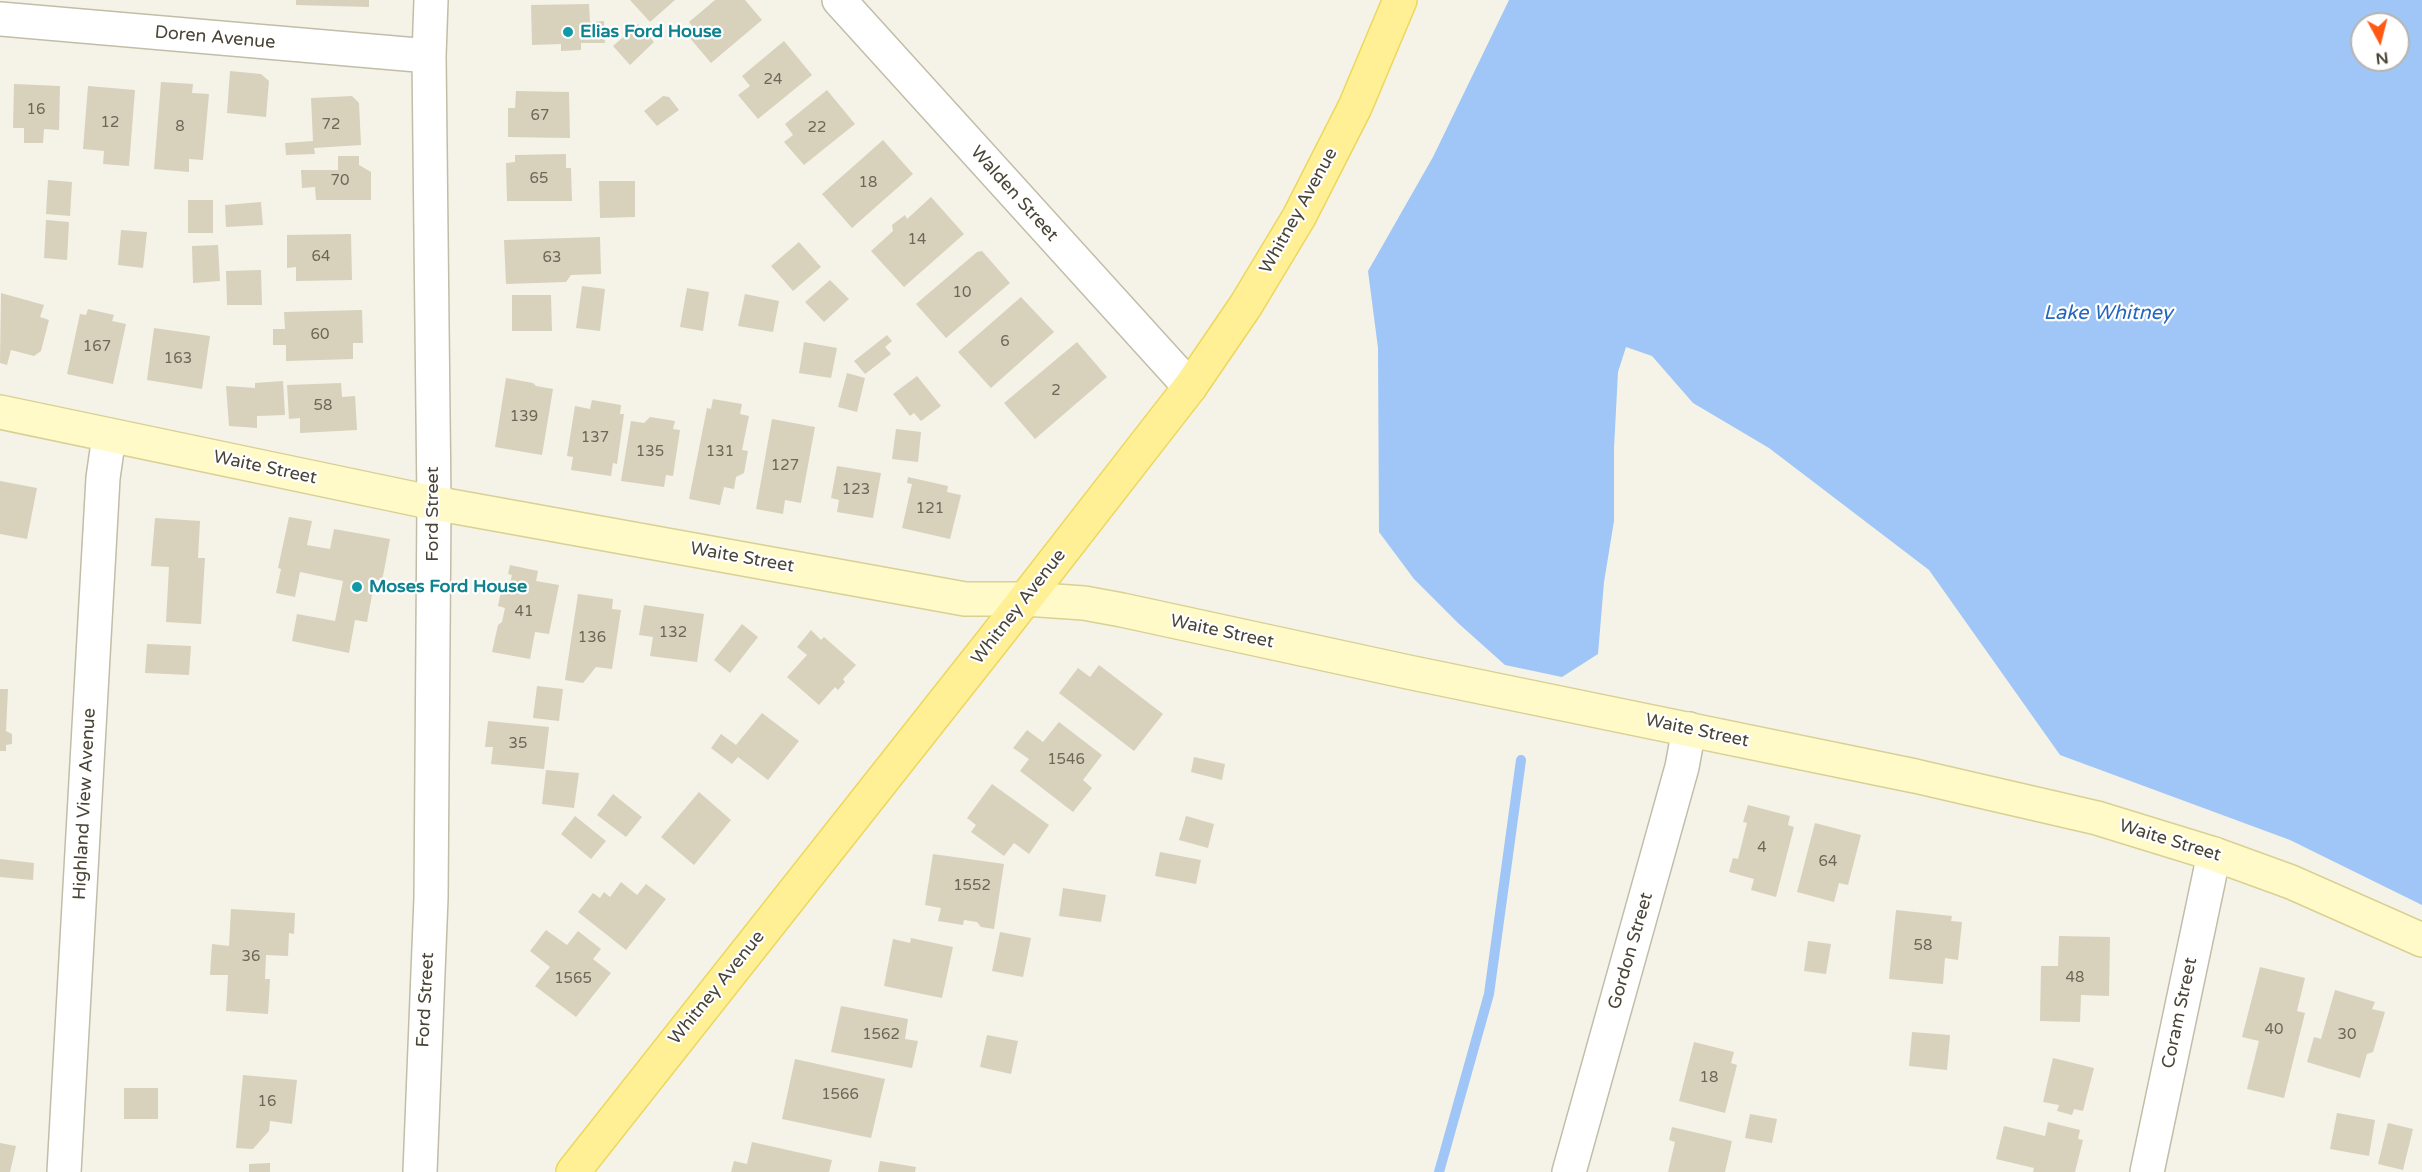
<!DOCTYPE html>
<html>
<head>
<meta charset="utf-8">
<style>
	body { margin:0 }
	#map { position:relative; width:2422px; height:1172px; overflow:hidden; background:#f5f3e7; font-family:"Varela Round",sans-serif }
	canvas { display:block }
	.north { position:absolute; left:2350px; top:12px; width:60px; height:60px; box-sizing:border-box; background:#fff; border:2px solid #b6b4af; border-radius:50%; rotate:173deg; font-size:16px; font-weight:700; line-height:24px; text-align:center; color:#494436 }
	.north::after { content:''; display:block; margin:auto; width:21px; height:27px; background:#ff5a14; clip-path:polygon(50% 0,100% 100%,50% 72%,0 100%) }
</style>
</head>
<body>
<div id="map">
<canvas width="2422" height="1172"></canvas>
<div class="north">N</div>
</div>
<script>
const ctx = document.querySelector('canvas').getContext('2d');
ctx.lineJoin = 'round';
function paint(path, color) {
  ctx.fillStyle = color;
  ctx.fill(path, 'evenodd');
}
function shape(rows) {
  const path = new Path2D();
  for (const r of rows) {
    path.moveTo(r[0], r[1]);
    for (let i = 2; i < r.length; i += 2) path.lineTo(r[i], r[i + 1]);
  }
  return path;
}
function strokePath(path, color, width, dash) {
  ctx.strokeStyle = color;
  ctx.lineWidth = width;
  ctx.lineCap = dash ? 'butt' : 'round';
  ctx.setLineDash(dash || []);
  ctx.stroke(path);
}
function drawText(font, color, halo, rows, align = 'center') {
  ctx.font = font + ' "Varela Round",sans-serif';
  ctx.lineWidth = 4.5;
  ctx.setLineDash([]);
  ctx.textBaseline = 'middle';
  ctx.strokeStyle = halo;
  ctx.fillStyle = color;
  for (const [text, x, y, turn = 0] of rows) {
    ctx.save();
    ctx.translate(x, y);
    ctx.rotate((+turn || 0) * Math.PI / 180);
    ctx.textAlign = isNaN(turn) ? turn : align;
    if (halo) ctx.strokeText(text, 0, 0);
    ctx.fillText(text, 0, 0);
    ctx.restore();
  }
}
const water = shape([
	[1509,0,2422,0,2422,905,2290,840,2060,755,1929,570,1769,448,1693,403,1652,356,1626,347,1618,372,1614,448,1614,521,1604,582,1598,654,1562,677,1505,665,1458,623,1414,579,1379,532,1378,348,1368,271,1433,157],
	[2362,24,2398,24,2398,60,2362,60]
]);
const stream = shape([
	[1439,1172,1489,994,1521,760]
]);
const building = shape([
	[296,0,369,0,369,7,296,5],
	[630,0,675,0,650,22],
	[715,0,745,0,762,20,711,63,689,37,696,31,689,22],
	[589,4,590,22,604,21,605,43,581,43,581,50,561,51,561,44,532,45,531,5],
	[638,24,654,42,630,65,613,46],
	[784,41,812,75,758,119,738,95,750,86,742,76],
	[230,71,261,74,269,81,266,117,227,113],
	[161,82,193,84,192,93,209,94,203,160,189,159,189,172,154,169],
	[14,84,60,86,59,130,44,129,43,143,24,143,24,128,13,128],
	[88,86,135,90,129,166,103,164,104,151,83,149],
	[827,90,855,124,804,165,784,142,793,135,785,124],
	[516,91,569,92,570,138,508,137,508,108,515,108],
	[352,96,359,103,361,145,314,148,315,154,286,155,285,143,313,141,311,98],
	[663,96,669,97,679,110,657,126,644,111],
	[883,140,913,174,852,228,822,194],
	[566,154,566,168,571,168,572,201,507,201,506,163,515,162,515,155],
	[338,156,359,156,359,165,371,172,371,200,316,200,315,187,302,188,301,170,338,170],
	[48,180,72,182,70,216,46,214],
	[599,181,635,181,635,217,600,218],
	[931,197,964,234,904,287,871,251,893,231,892,225,905,215,907,219],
	[188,200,213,200,213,233,188,233],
	[261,202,263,225,226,227,225,205],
	[46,220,69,222,67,260,44,258],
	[121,230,147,232,143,268,118,265],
	[351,234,352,280,296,281,296,267,287,268,287,235],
	[600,237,601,274,571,275,566,282,506,284,504,240],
	[799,242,821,267,793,291,771,266],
	[218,245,220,281,193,283,192,246],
	[982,251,1010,283,946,338,916,304,977,252],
	[261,270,262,305,227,305,226,271],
	[830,280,849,299,824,322,805,302],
	[582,286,605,289,600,331,576,328],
	[687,288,709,292,703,331,680,327],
	[1,293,44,305,40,317,49,320,41,351,34,356,11,350,7,365,0,363],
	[745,294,779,301,773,332,738,326],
	[512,295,551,295,552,331,512,331],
	[1021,297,1054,332,991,388,958,352],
	[88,309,114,315,112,321,126,324,113,384,67,374,80,314,86,315],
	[362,310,363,343,353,343,353,359,286,361,286,345,273,345,273,329,285,329,284,312],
	[154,328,210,336,202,389,147,380],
	[887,335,892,341,885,347,891,354,865,374,854,361],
	[804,342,837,348,831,378,799,373],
	[1077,342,1107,377,1035,439,1004,403],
	[847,373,865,378,857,412,838,407],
	[917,376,941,406,921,421,914,413,910,416,893,394],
	[506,378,533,383,536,386,553,389,542,455,495,447],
	[283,381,285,415,257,416,257,428,229,426,226,386,255,388,255,383],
	[341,383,342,397,355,396,357,430,300,433,300,418,289,419,287,385],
	[713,399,742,404,740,414,749,416,742,450,748,451,744,473,736,477,734,489,724,487,720,505,689,499,707,408,711,409],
	[592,400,621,405,620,414,624,414,617,464,613,463,611,476,571,470,573,457,567,456,575,406,590,409],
	[650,417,675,421,673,429,680,430,673,476,666,475,664,487,621,481,631,421,644,423],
	[772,419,815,427,801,503,785,500,783,514,756,509],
	[896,429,921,432,918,462,892,459],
	[837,466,881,473,873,518,837,512,839,500,831,498],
	[908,477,948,486,947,492,961,495,950,539,902,528,912,484,907,483],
	[0,481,37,488,27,539,0,534],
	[289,517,312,521,307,545,330,549,334,529,390,539,382,581,375,579,367,622,355,620,349,653,292,641,297,614,335,621,343,581,300,572,295,597,276,593,281,569,278,568],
	[155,518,200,521,198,558,205,558,201,624,166,622,169,567,151,566],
	[510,565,538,571,536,581,559,585,549,634,535,632,530,659,492,652,498,625,502,622,505,608,498,606,502,586,509,587,512,575,508,574],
	[578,594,613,599,612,609,621,610,612,669,596,667,583,683,565,680],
	[644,605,704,614,697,662,650,656,653,637,639,635],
	[742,624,758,637,730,673,714,660],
	[811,630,821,640,824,637,856,665,843,679,845,682,838,690,835,687,819,705,787,677,807,655,797,647],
	[147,644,191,646,189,675,145,673],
	[1099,665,1163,714,1134,751,1059,693,1078,668,1090,677],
	[537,686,563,689,559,721,533,718],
	[0,689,8,689,6,731,12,734,12,744,6,745,6,751,0,751],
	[762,713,799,741,768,780,738,757,732,764,711,748,721,734,736,745],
	[488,721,549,727,544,769,491,764,493,747,485,747],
	[1059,722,1102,755,1083,780,1092,788,1073,812,1020,771,1029,759,1013,748,1027,730,1043,742],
	[1194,757,1225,764,1222,780,1191,772],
	[546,770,579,773,574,808,542,804],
	[992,784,1049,825,1029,854,1014,843,1004,856,971,832,976,825,967,818],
	[699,792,731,820,694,865,661,837],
	[613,794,642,817,626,837,597,815],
	[1748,805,1790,816,1788,825,1794,827,1776,897,1751,890,1754,879,1729,872,1733,858,1738,859,1747,823,1743,822],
	[575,816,606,841,591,859,561,834],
	[1186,816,1214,824,1208,848,1179,840],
	[1815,823,1861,835,1848,885,1839,883,1834,902,1797,892],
	[1160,852,1201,860,1196,884,1155,876],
	[933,854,1004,864,994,929,981,927,977,922,964,920,963,925,938,921,941,908,925,905],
	[0,859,34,863,33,880,0,877],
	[621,882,637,895,646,884,666,899,626,950,578,912,593,893,600,898,604,892,610,897],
	[1063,888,1106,895,1101,922,1059,916],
	[231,909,295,913,294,934,289,933,288,956,266,955,265,979,270,979,268,1014,226,1011,228,975,210,975,212,944,229,946],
	[1896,910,1952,916,1951,921,1962,922,1958,960,1945,958,1943,984,1889,979],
	[546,930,567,945,578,931,601,949,593,959,611,973,576,1017,535,986,550,967,530,951],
	[1000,932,1031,938,1023,977,992,971],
	[2059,936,2110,937,2109,996,2081,995,2080,1022,2040,1021,2041,966,2058,966],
	[911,938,953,947,942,998,884,986,893,939,910,943],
	[1808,941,1831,944,1826,974,1804,971],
	[2260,967,2305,978,2297,1011,2305,1013,2284,1098,2247,1089,2259,1041,2242,1037],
	[2335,990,2375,1002,2372,1009,2385,1012,2373,1052,2367,1054,2360,1078,2307,1062,2314,1037,2321,1039],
	[841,1006,908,1019,905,1039,918,1041,912,1068,831,1052],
	[1912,1032,1950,1035,1947,1070,1909,1066],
	[987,1035,1018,1041,1011,1074,980,1067],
	[1694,1042,1734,1052,1731,1063,1737,1065,1725,1113,1679,1101],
	[2053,1058,2094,1068,2083,1111,2074,1109,2072,1115,2057,1111,2059,1105,2043,1102],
	[795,1059,885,1079,871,1138,782,1119],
	[243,1075,297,1080,292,1124,270,1121,269,1131,253,1149,236,1148],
	[124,1088,158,1088,158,1119,124,1119],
	[2337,1113,2375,1120,2369,1156,2330,1149],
	[1750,1114,1777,1119,1772,1143,1745,1138],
	[2048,1122,2080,1130,2078,1139,2083,1140,2075,1172,2033,1172,2034,1168,1996,1159,2004,1126,2045,1136],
	[2388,1123,2413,1129,2403,1170,2378,1164],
	[1672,1127,1732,1141,1725,1172,1668,1172,1675,1142,1669,1140],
	[752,1142,832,1160,829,1172,731,1172,734,1161,747,1164],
	[0,1143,16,1146,10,1172,0,1172],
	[880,1161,916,1167,915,1172,878,1172],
	[270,1163,270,1172,249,1172,249,1164]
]);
const street = shape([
	[839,0,1190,387],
	[0,19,429,56],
	[64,1172,103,478,109,436],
	[420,1172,431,898,434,503,429,56,431,0],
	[1569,1172,1682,767,1689,729],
	[2147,1172,2214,854]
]);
const secondary = shape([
	[0,412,434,503,965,599,1025,599,1084,603,1122,610,1408,672,1915,776,2097,818,2214,854,2291,882,2422,940]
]);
const primary = shape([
	[573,1172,998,634,1190,387,1246,305,1299,217,1355,107,1400,0]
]);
const markers = [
	[568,32,6,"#0f9aa8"],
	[357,587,6,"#0f9aa8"]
];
const numberNames = [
	["24",773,80],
	["16",36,110],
	["67",540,116],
	["12",110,123],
	["72",331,125],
	["8",180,127],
	["22",817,128],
	["65",539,179],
	["70",340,181],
	["18",868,183],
	["14",917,240],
	["64",321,257],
	["63",552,258],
	["10",962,293],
	["60",320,335],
	["6",1005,342],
	["167",97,347],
	["163",178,359],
	["2",1056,391],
	["58",323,406],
	["139",524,417],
	["137",595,438],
	["135",650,452],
	["131",720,452],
	["127",785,466],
	["123",856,490],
	["121",930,509],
	["41",524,612],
	["132",673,633],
	["136",592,638],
	["35",518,744],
	["1546",1066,760],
	["4",1762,848],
	["64",1828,862],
	["1552",972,886],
	["58",1923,946],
	["36",251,957],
	["48",2075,978],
	["1565",573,979],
	["40",2274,1030],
	["1562",881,1035],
	["30",2347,1035],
	["18",1709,1078],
	["1566",840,1095],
	["16",267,1102]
];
const cultureNames = [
	["Elias Ford House",580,32],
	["Moses Ford House",369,587]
];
const streetNames = [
	["Doren Avenue",215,38,5],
	["Walden Street",1014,194,48],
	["Whitney Avenue",1299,211,-61],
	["Waite Street",265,468,12],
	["Ford Street",433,514,-90],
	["Waite Street",742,558,10],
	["Whitney Avenue",1019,607,-52],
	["Waite Street",1222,632,12],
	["Waite Street",1697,731,12],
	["Highland View Avenue",85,804,-87],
	["Waite Street",2170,841,17],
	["Gordon Street",1631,951,-74],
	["Whitney Avenue",717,988,-51],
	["Ford Street",426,1000,-87],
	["Coram Street",2180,1013,-78]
];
const waterNames = [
	["Lake Whitney",2108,314]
];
paint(water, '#9fc6f6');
strokePath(stream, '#9fc6f6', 10);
paint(building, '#d8d1bc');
strokePath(street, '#c1bda9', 36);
strokePath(secondary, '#d9d094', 36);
strokePath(primary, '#edd75d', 36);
strokePath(street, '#fff', 33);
strokePath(secondary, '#fffac7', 33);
strokePath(primary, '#fff096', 33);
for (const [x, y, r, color] of markers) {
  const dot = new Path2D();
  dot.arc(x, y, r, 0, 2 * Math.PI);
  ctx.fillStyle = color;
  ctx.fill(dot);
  strokePath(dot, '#fff', 2);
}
drawText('15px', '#6d6758', null, numberNames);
drawText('bold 18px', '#0d838f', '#fff', cultureNames, 'left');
drawText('18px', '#494436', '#fff', streetNames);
drawText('italic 20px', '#2667be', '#fff', waterNames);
</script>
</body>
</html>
